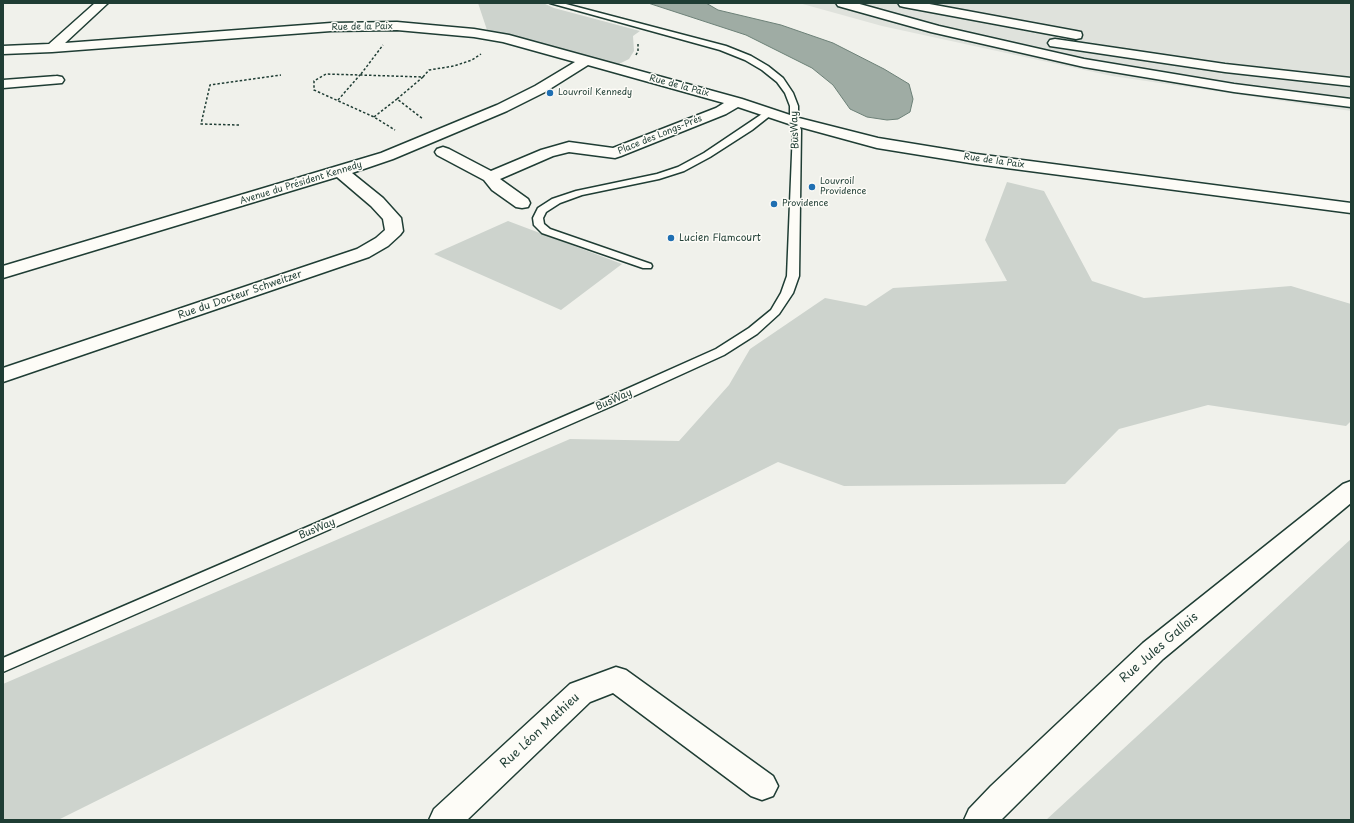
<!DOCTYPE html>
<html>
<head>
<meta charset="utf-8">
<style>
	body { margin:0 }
	#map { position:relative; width:1354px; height:823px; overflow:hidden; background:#f0f1eb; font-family:"Playpen Sans",sans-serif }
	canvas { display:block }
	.frame { position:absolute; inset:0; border:4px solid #1f3d34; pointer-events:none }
</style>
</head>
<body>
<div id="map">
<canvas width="1354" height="823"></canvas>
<div class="frame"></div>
</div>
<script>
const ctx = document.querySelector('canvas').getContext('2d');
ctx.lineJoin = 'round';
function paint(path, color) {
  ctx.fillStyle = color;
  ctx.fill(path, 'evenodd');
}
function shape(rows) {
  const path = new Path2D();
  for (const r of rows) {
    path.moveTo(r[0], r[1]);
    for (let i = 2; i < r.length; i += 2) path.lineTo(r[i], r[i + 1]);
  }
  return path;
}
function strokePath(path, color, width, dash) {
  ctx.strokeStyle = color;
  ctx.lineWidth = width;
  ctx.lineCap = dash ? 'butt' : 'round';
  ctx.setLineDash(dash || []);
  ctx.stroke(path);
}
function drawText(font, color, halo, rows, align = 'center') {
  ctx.font = font + ' "Playpen Sans",sans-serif';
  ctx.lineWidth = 3;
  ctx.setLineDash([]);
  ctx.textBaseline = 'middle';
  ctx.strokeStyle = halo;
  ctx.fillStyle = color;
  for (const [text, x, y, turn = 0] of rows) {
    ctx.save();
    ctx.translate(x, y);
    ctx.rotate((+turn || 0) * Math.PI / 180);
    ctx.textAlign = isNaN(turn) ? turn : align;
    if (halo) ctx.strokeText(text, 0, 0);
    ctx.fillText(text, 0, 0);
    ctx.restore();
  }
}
const built = shape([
	[799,3,1351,3,1351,111,1112,76,882,26]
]);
const green = shape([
	[478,3,543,3,554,8,640,31,633,36,634,51,629,59,619,64,487,30],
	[1007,182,1044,191,1092,281,1144,298,1291,286,1351,304,1351,421,1346,426,1208,405,1119,429,1065,484,844,486,778,462,58,820,3,820,3,684,570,439,679,441,729,385,750,349,825,298,866,306,893,288,1007,281,985,240],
	[508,221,622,264,561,310,434,254],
	[1351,539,1351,820,1046,820]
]);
const water = shape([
	[648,3,706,3,718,10,781,25,833,43,884,69,909,84,913,99,910,112,898,119,887,120,867,117,850,109,833,85,812,68,746,35,648,3]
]);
const path = shape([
	[636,55,638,51,638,42],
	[361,74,383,45],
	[360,75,423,77,397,99,423,119],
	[423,77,429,70,454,66,472,60,481,54],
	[338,100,360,75,326,74,314,81,314,90,374,117,395,130],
	[374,117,397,99],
	[239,125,201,124,210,85,281,75]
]);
const lane = shape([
	[550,3,562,3,726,46,751,56,768,66,783,78,793,93,798,106,798,121,801,130,799,276,793,293,779,314,757,334,724,355,612,406,3,672,3,658,602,400,716,349,749,328,771,310,781,293,787,276,793,130,790,121,790,106,785,93,777,82,762,70,745,60,720,50,550,3],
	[768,110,772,113,771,115,752,130,710,157,684,171,659,179,582,195,560,203,546,212,543,218,544,224,550,229,651,264,652,266,651,268,643,268,542,233,534,225,533,218,538,208,552,199,576,191,657,174,678,167,704,153,768,110]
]);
const street = shape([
	[95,3,108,3,65,43,331,23,397,22,474,29,509,35,742,99,799,118,878,138,976,154,1351,203,1351,213,976,164,877,148,789,124,738,107,726,114,621,156,615,158,569,152,553,156,500,179,528,199,530,203,528,207,522,208,516,207,492,190,484,180,437,155,435,152,437,149,443,147,449,149,491,171,541,150,569,142,613,148,716,108,724,103,588,65,545,92,507,111,393,159,352,173,383,198,401,218,403,231,400,235,388,246,369,257,3,382,3,368,357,249,376,238,385,230,383,219,371,206,337,177,3,278,3,266,381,153,497,105,535,86,575,62,503,42,474,37,397,30,331,31,52,52,3,54,3,46,49,44,95,3],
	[57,76,62,77,64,80,62,83,3,88,3,80,57,76],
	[1351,481,1351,503,1163,659,1001,820,964,820,969,809,991,786,1143,643,1343,484,1351,481],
	[616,667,626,670,773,776,778,786,773,796,762,800,751,796,613,693,590,702,467,820,429,820,434,809,570,684,616,667]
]);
const highway = shape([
	[836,3,856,3,939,26,1084,59,1234,84,1351,99,1351,107,1234,92,1084,67,931,32,838,6,836,3],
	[898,3,924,3,1076,31,1081,32,1082,35,1081,38,1076,39,904,7,900,6,898,3],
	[1055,39,1225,64,1351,78,1351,86,1225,72,1050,46,1048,43,1050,40,1055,39]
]);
const markers = [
	[550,93,4,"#1f6fb2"],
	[812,187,4,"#1f6fb2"],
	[774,204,4,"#1f6fb2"],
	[671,238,4,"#1f6fb2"]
];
const farStreetnames = [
	["Rue de la Paix",362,27,-1],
	["Rue de la Paix",679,86,15],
	["Place des Longs-Prés",660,135,-22],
	["Rue de la Paix",994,161,8],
	["Avenue du Président Kennedy",301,183,-17]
];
const farPoinames = [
	["Louvroil Kennedy",558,93],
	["Louvroil",820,182],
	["Providence",820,192],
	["Providence",782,204]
];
const streetNames = [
	["BusWay",795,130,-92],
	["Rue du Docteur Schweitzer",240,295,-19],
	["BusWay",614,400,-24],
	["BusWay",317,529,-23]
];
const poiNames = [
	["Lucien Flamcourt",679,238]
];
const nearStreetnames = [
	["Rue Jules Gallois",1159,648,-41],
	["Rue Léon Mathieu",540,731,-43]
];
paint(built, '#dfe2dc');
paint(green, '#cdd3cd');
paint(water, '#9faca4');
strokePath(water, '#6c8077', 1);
strokePath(lane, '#1f3d34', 3);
strokePath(street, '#1f3d34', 3);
strokePath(highway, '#1f3d34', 3);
strokePath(path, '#1f3d34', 1.5, [2.5, 2]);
paint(lane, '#fdfcf7');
paint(street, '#fdfcf7');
paint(highway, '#fdfcf7');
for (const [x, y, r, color] of markers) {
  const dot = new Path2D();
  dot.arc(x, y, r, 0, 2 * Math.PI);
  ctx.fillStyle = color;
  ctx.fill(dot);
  strokePath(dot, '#fdfcf7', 1.5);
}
drawText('9px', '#1f3d34', '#fdfcf7', farStreetnames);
drawText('9px', '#1f3d34', '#fdfcf7', farPoinames, 'left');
drawText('10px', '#1f3d34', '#fdfcf7', streetNames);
drawText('10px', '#1f3d34', '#fdfcf7', poiNames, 'left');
drawText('12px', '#1f3d34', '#fdfcf7', nearStreetnames);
</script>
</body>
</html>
